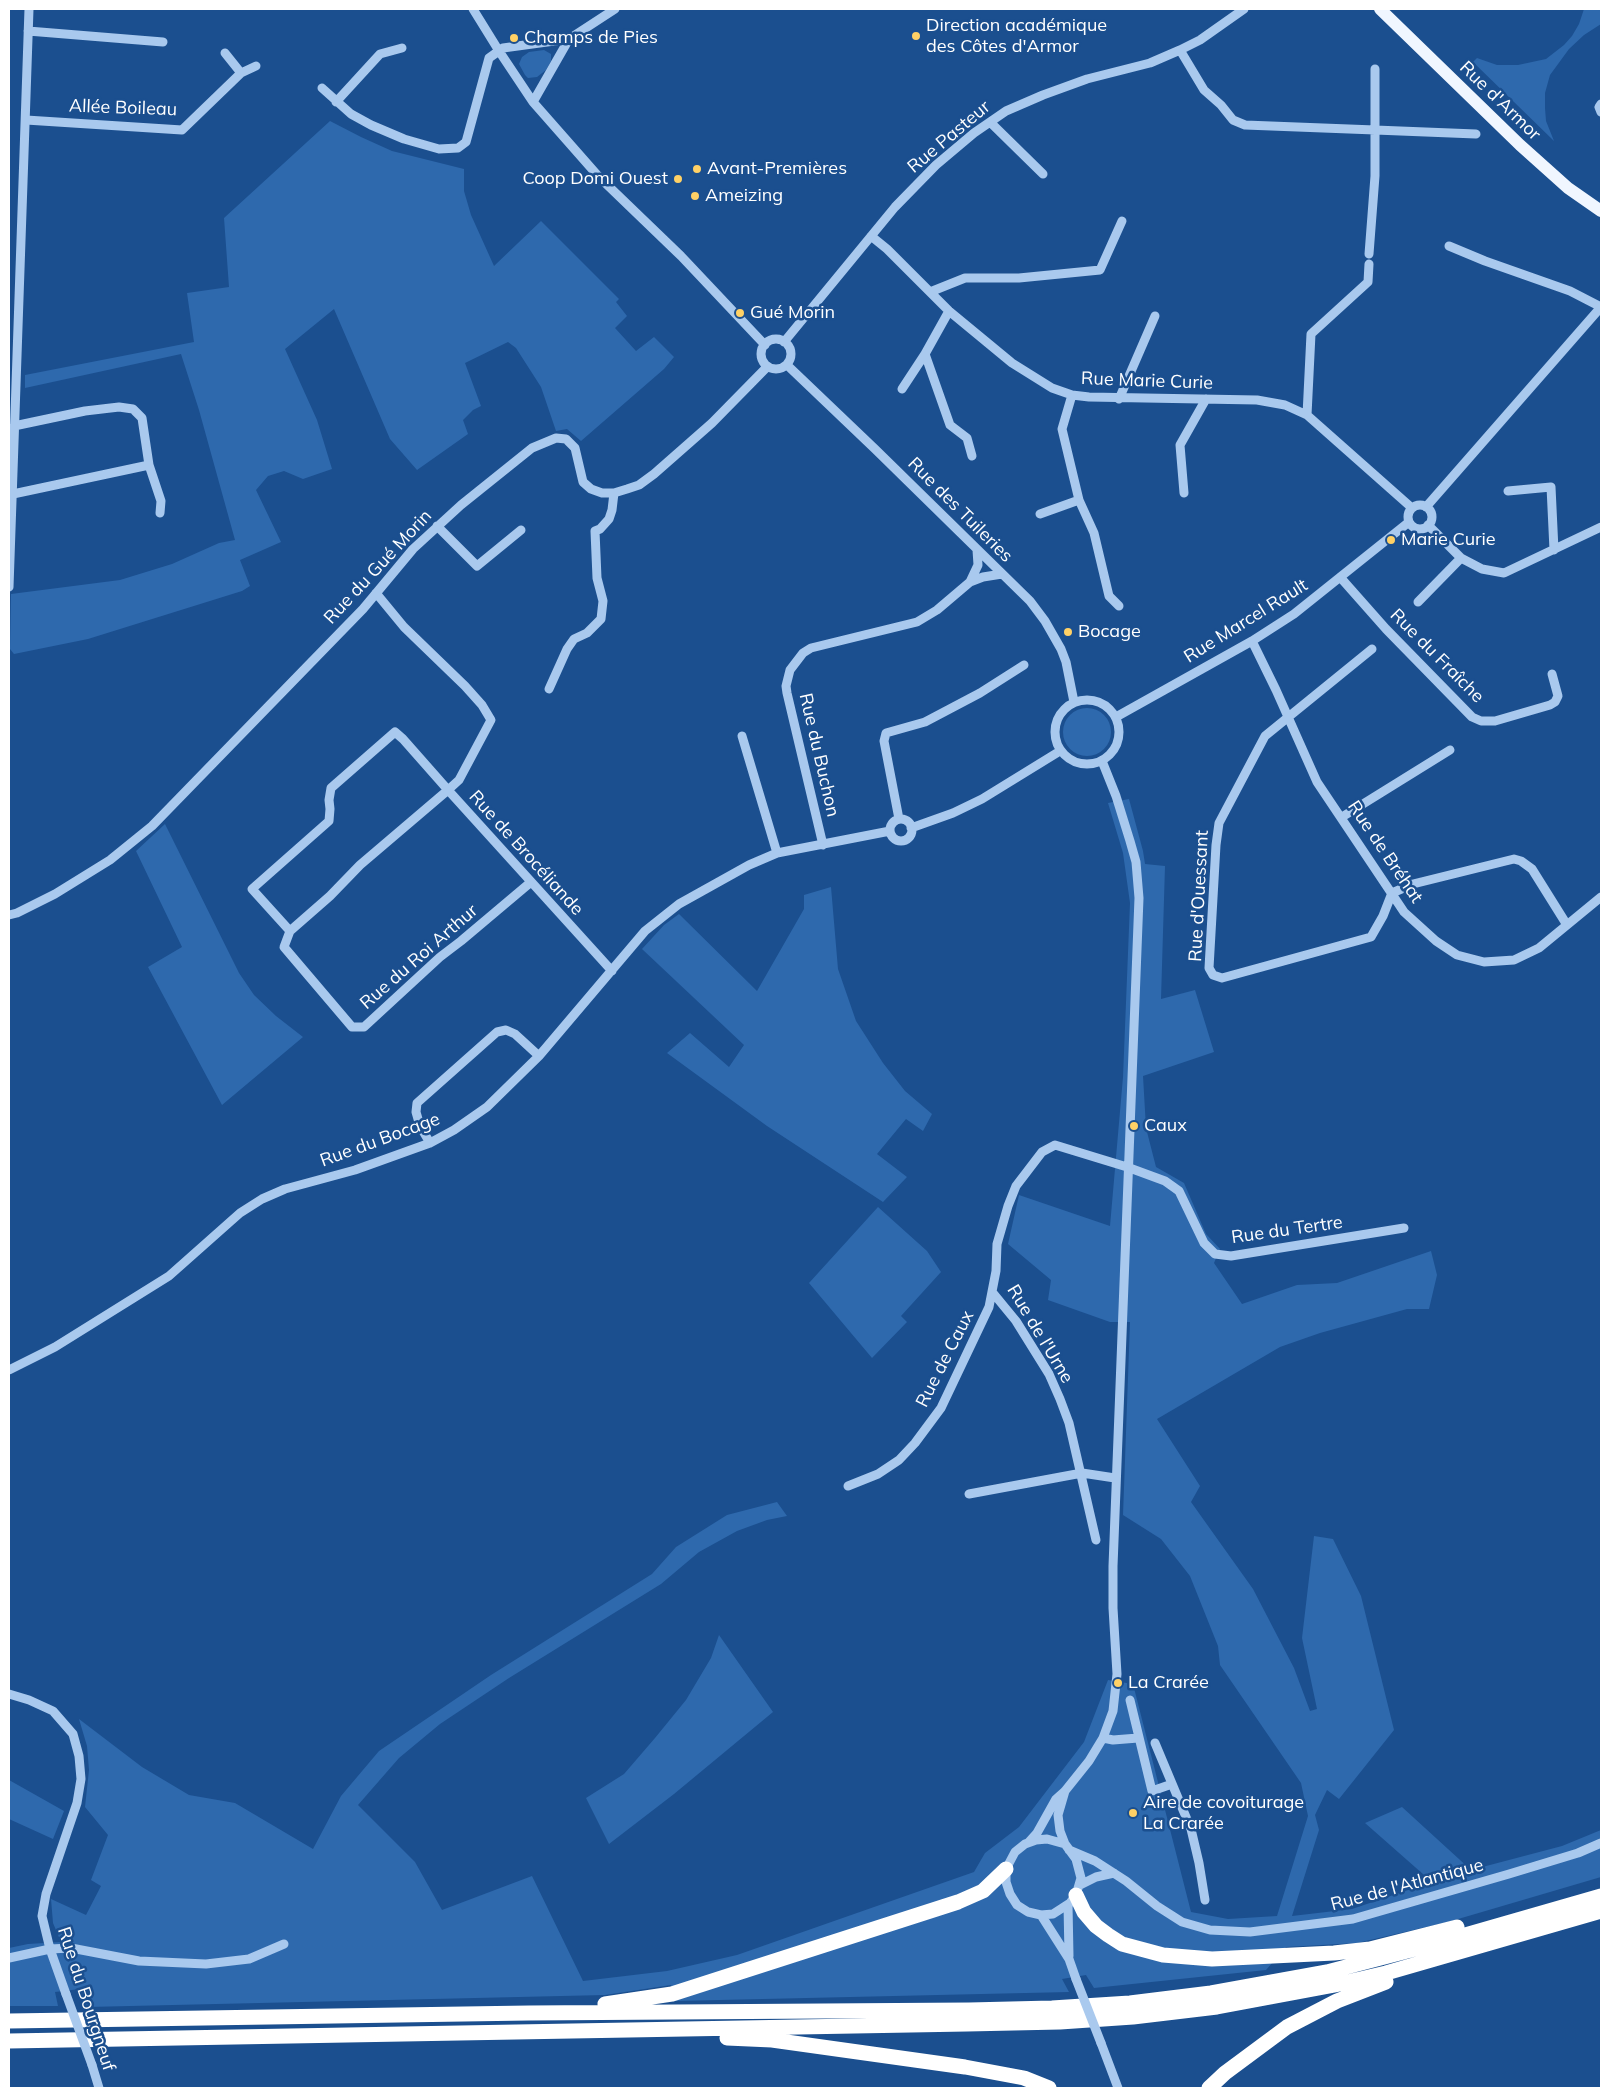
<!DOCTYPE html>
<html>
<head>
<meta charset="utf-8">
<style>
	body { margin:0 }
	#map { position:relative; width:1610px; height:2097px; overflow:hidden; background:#1b4f8f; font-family:Mulish,sans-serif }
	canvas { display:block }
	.frame { position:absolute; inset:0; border:10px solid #fff; pointer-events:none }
</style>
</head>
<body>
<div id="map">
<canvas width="1610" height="2097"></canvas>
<div class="frame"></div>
</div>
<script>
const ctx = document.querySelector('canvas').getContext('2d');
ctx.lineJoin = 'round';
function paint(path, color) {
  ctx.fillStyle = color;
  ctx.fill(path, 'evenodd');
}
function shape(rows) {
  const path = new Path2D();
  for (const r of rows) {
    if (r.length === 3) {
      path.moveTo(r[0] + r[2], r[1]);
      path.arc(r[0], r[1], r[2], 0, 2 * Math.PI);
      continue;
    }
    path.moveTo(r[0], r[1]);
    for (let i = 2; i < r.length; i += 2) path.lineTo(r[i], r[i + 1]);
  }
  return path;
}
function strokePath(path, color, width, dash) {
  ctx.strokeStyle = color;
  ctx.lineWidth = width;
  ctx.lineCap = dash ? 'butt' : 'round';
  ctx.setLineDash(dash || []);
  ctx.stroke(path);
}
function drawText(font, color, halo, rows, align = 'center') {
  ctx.font = font + ' Mulish,sans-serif';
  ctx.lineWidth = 5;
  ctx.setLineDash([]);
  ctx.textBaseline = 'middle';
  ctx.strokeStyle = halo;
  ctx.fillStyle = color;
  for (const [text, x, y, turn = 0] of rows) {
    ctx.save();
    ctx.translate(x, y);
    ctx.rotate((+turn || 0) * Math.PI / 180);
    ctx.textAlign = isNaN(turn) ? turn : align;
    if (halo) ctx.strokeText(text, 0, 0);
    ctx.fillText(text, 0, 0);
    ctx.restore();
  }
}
const green = shape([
	[1584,9,1601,9,1601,24,1584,35,1569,49,1550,75,1545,93,1545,108,1546,121,1554,141,1473,62,1477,58,1497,65,1518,65,1546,59,1564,45,1572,36,1579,24],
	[544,50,551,54,551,61,546,70,537,77,528,78,525,75,519,64,522,57,529,52],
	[330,121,361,137,392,151,464,169,464,191,471,215,494,266,541,221,619,299,616,302,627,316,615,328,636,351,654,337,674,357,664,369,581,441,567,429,556,431,541,387,516,348,508,342,465,363,481,406,473,410,463,420,468,434,417,470,390,439,334,309,285,349,317,420,332,469,303,479,284,471,268,476,256,490,281,542,240,560,250,586,242,591,88,639,14,654,10,649,11,594,120,580,172,564,219,543,235,540,199,410,181,354,25,388,25,375,194,342,187,293,229,287,224,218],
	[1087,732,24],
	[1129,799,1143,851,1145,864,1165,866,1161,999,1195,990,1214,1052,1143,1076,1146,1128,1156,1167,1184,1183,1206,1234,1220,1249,1214,1263,1242,1304,1297,1285,1337,1283,1431,1251,1437,1275,1429,1309,1407,1309,1320,1333,1280,1347,1157,1419,1200,1486,1191,1502,1253,1589,1294,1668,1310,1711,1317,1709,1302,1638,1314,1536,1333,1539,1361,1596,1394,1730,1339,1799,1327,1790,1315,1815,1319,1830,1292,1916,1352,1909,1432,1882,1365,1823,1402,1807,1471,1870,1562,1846,1601,1830,1601,1877,1448,1922,1357,1943,1286,1947,1266,1970,1094,1988,1086,1975,1062,1979,1069,1992,676,2001,671,1985,605,1995,87,2007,80,1989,55,1992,58,2006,9,2006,9,1948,28,1944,61,1942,53,1923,51,1899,86,1915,101,1886,91,1880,108,1835,85,1807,89,1770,87,1746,79,1719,142,1767,189,1795,235,1803,313,1849,341,1796,379,1751,491,1675,652,1574,676,1547,727,1515,777,1502,787,1516,767,1520,737,1531,699,1552,661,1584,509,1678,440,1724,399,1758,358,1805,415,1862,442,1910,532,1876,583,1981,667,1971,737,1955,974,1872,985,1853,1019,1827,1084,1742,1108,1680,1133,1684,1191,1912,1228,1919,1277,1916,1308,1816,1301,1783,1220,1665,1218,1646,1190,1576,1161,1539,1123,1515,1130,1322,1110,1322,1048,1300,1051,1280,1008,1244,1019,1195,1110,1226,1123,1077,1130,903,1123,853,1108,803],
	[165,824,239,973,254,995,276,1016,303,1037,222,1105,148,967,182,947,136,851],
	[831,887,838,969,856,1021,883,1063,905,1091,932,1114,923,1131,906,1119,877,1154,907,1177,883,1202,767,1126,667,1053,690,1033,729,1067,744,1045,642,949,664,925,679,914,757,991,804,909,804,895],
	[878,1207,927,1251,941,1272,901,1316,907,1322,872,1358,809,1283],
	[719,1635,773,1712,674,1794,609,1844,586,1798,624,1774,655,1738,686,1700,711,1658],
	[9,1780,64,1811,53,1839,9,1819]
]);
const minor = shape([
	[473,9,499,51,533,102,599,177,681,256,765,345],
	[28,31,163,42],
	[1180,50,1204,90,1221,105,1233,120,1245,125,1375,130,1375,176,1369,254],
	[225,53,241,73],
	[1375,69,1375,130,1476,134],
	[322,88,351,114,371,125,404,139,439,149,458,148,466,142,489,58,503,48,569,39,615,9],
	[336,102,380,54,402,48],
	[533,102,569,39],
	[1601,104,1599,107,1601,112],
	[26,120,182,130,241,73,256,66],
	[990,122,1043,174],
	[871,236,887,249,949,311,1012,363,1052,388,1072,395,1089,397,1257,400,1285,405,1307,415,1412,508],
	[1449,246,1485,261,1570,291,1601,307],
	[930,292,965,278,1019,278,1100,270,1122,221],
	[949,311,925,354,950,425,967,438,972,456],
	[776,354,15],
	[784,342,895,207,936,165,974,133,1006,111,1043,95,1087,79,1150,63,1180,50,1200,40,1244,9],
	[787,365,875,449,1030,601,1045,621,1061,649,1066,662,1074,702],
	[902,389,925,354],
	[1072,395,1062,429,1079,500,1094,533,1109,596,1119,606],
	[1119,399,1155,316],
	[1307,415,1311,334,1368,282,1369,264],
	[14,426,85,411,119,407,133,409,142,418,149,465,161,501,160,513],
	[1508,491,1551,487,1554,550],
	[1184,493,1180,445,1206,399],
	[13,494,149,465],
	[1420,517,12],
	[1426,507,1601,307],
	[1040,514,1079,500],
	[1428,525,1461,558,1482,569,1504,573,1601,527],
	[437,526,477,566,521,530],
	[1340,577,1386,629,1472,717,1481,721,1495,721,1550,705,1555,702,1558,696,1552,674],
	[970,582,983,577,1002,574],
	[9,587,29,9],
	[376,593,404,627,465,686,482,705,491,720,459,780,448,790,612,971],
	[1418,602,1461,558],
	[1252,641,1276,690,1317,782,1404,912,1436,941,1457,955,1484,962,1514,960,1539,948,1601,897],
	[1372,649,1265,736,1219,823,1216,845,1209,968,1213,975,1222,978,1371,937,1383,916,1392,893,1413,884,1514,859,1521,861,1532,869,1567,925],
	[549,689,567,649,574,639,587,633,601,619,603,601,597,578,595,531,600,529,609,519,612,510,614,493],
	[1087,732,32],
	[1116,717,1252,641,1294,614,1409,522],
	[742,736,777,853],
	[1342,817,1450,750],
	[899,819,884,741,886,733,925,722,980,693,1024,665],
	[901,830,11],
	[911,828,953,813,982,799,1060,751],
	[823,845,787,693,786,686,790,670,803,653,811,648,917,622,937,610,970,582,978,565,977,550],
	[9,915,17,913,55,894,110,860,152,826,363,609,413,549,461,505,532,448,556,438,566,439,575,448,583,482,591,489,602,493,614,493,627,489,639,485,654,474,712,423,767,367],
	[290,931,252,889,329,821,330,809,329,800,331,788,395,732,403,739,448,790,360,865,330,896,290,931,284,947,352,1027,364,1027,440,957,461,941,531,882],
	[430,1143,420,1126,416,1112,417,1103,497,1032,506,1030,515,1034,539,1056],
	[993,1293,1016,1321,1049,1374,1060,1399,1069,1423,1096,1540],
	[9,1370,55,1347,169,1276,240,1213,262,1199,285,1189,355,1170,430,1143,454,1130,487,1107,539,1056,645,931,679,904,749,865,777,853,890,831],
	[848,1486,878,1474,899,1460,915,1443,941,1408,989,1307,996,1271,997,1244,1008,1206,1016,1186,1042,1152,1055,1145,1127,1167,1165,1181,1179,1191,1204,1243,1215,1254,1231,1256,1404,1228],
	[969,1494,1082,1473,1115,1478],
	[9,1694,29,1700,53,1711,73,1734,79,1756,81,1779,77,1803,46,1894,42,1916,50,1949,66,1994],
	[1130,1700,1152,1791,1172,1784],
	[1103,1738,1113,1740,1138,1738],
	[1155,1743,1191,1829,1199,1863,1205,1900],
	[1028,1843,1037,1833,1056,1799,1065,1791,1089,1761,1103,1738,1113,1711,1117,1674,1113,1608,1113,1566,1139,898,1136,862,1130,841,1116,796,1102,761],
	[1065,1844,1060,1831,1058,1815,1065,1791],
	[1069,1850,1095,1861,1126,1881,1157,1906,1182,1922,1210,1930,1250,1932,1353,1919,1509,1874,1578,1853,1601,1843],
	[1080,1885,1096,1877,1114,1873],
	[1068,1905,1069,1956],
	[1041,1915,1053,1914,1070,1903,1076,1895,1081,1878,1076,1859,1065,1844,1047,1839,1036,1840,1025,1844,1015,1852,1006,1869,1006,1882,1010,1894,1017,1905,1028,1912,1041,1915,1069,1959,1076,1979],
	[9,1958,50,1949,71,1948,139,1961,206,1964,249,1959,284,1944],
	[1101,2043,1118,2088],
	[92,2065,99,2088]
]);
const major = shape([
	[1380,9,1520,145,1568,188,1601,211]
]);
const highway = shape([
	[1076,1895,1084,1912,1096,1926,1108,1935,1122,1944,1163,1955,1212,1959,1334,1953,1370,1949,1457,1927],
	[605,2004,672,1994,958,1902,983,1891,1006,1869],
	[9,2021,529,2013,969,2010,1052,2008,1130,2003,1211,1993,1327,1972,1434,1944,1601,1896],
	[727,2038,772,2040,965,2067,1024,2078,1049,2088],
	[9,2041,967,2024,1060,2022,1133,2017,1217,2007,1335,1985,1386,1973,1601,1911],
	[1209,2088,1225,2073,1287,2027,1337,2001,1386,1982]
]);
const minorBridge = shape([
	[1076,1979,1101,2043],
	[66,1994,92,2065]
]);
const markers = [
	[916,36,5,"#ffd166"],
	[514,38,5,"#ffd166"],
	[697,169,5,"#ffd166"],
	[678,179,5,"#ffd166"],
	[695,196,5,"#ffd166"],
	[740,313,5,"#ffd166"],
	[1391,540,5,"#ffd166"],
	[1068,632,5,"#ffd166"],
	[1134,1126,5,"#ffd166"],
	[1118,1683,5,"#ffd166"],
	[1133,1813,5,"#ffd166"]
];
const poiNames = [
	["Direction académique",926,26],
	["des Côtes d'Armor",926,47],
	["Champs de Pies",524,38],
	["Avant-Premières",707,169],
	["Coop Domi Ouest",668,179,"right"],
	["Ameizing",705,196],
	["Gué Morin",750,313],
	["Marie Curie",1401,540],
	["Bocage",1078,632],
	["Caux",1144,1126],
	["La Crarée",1128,1683],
	["Aire de covoiturage",1143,1803],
	["La Crarée",1143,1824]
];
const streetNames = [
	["Rue d'Armor",1500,101,44],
	["Allée Boileau",123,108,2],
	["Rue Pasteur",949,137,-40],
	["Rue Marie Curie",1147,381,2],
	["Rue des Tuileries",960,510,45],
	["Rue du Gué Morin",378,567,-47],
	["Rue Marcel Rault",1246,621,-32],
	["Rue du Fraîche",1437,656,45],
	["Rue du Buchon",819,755,77],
	["Rue de Bréhat",1385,852,56],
	["Rue de Brocéliande",526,853,48],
	["Rue d'Ouessant",1199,896,-87],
	["Rue du Roi Arthur",419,957,-41],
	["Rue du Bocage",380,1140,-20],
	["Rue du Tertre",1287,1230,-8],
	["Rue de l'Urne",1040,1334,59],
	["Rue de Caux",945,1359,-63],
	["Rue de l'Atlantique",1407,1885,-15],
	["Rue du Bourgneuf",86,1999,72]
];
paint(green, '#2e69ad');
strokePath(minor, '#a9c9ee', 9);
strokePath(major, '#f0f6ff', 12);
strokePath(highway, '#fff', 15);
strokePath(minorBridge, '#a9c9ee', 9);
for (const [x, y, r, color] of markers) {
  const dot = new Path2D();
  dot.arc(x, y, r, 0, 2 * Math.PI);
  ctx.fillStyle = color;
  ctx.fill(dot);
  strokePath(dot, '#1b4f8f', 2);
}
drawText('18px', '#fff', '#1b4f8f', poiNames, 'left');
drawText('18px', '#fff', '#1b4f8f', streetNames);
</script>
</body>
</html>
